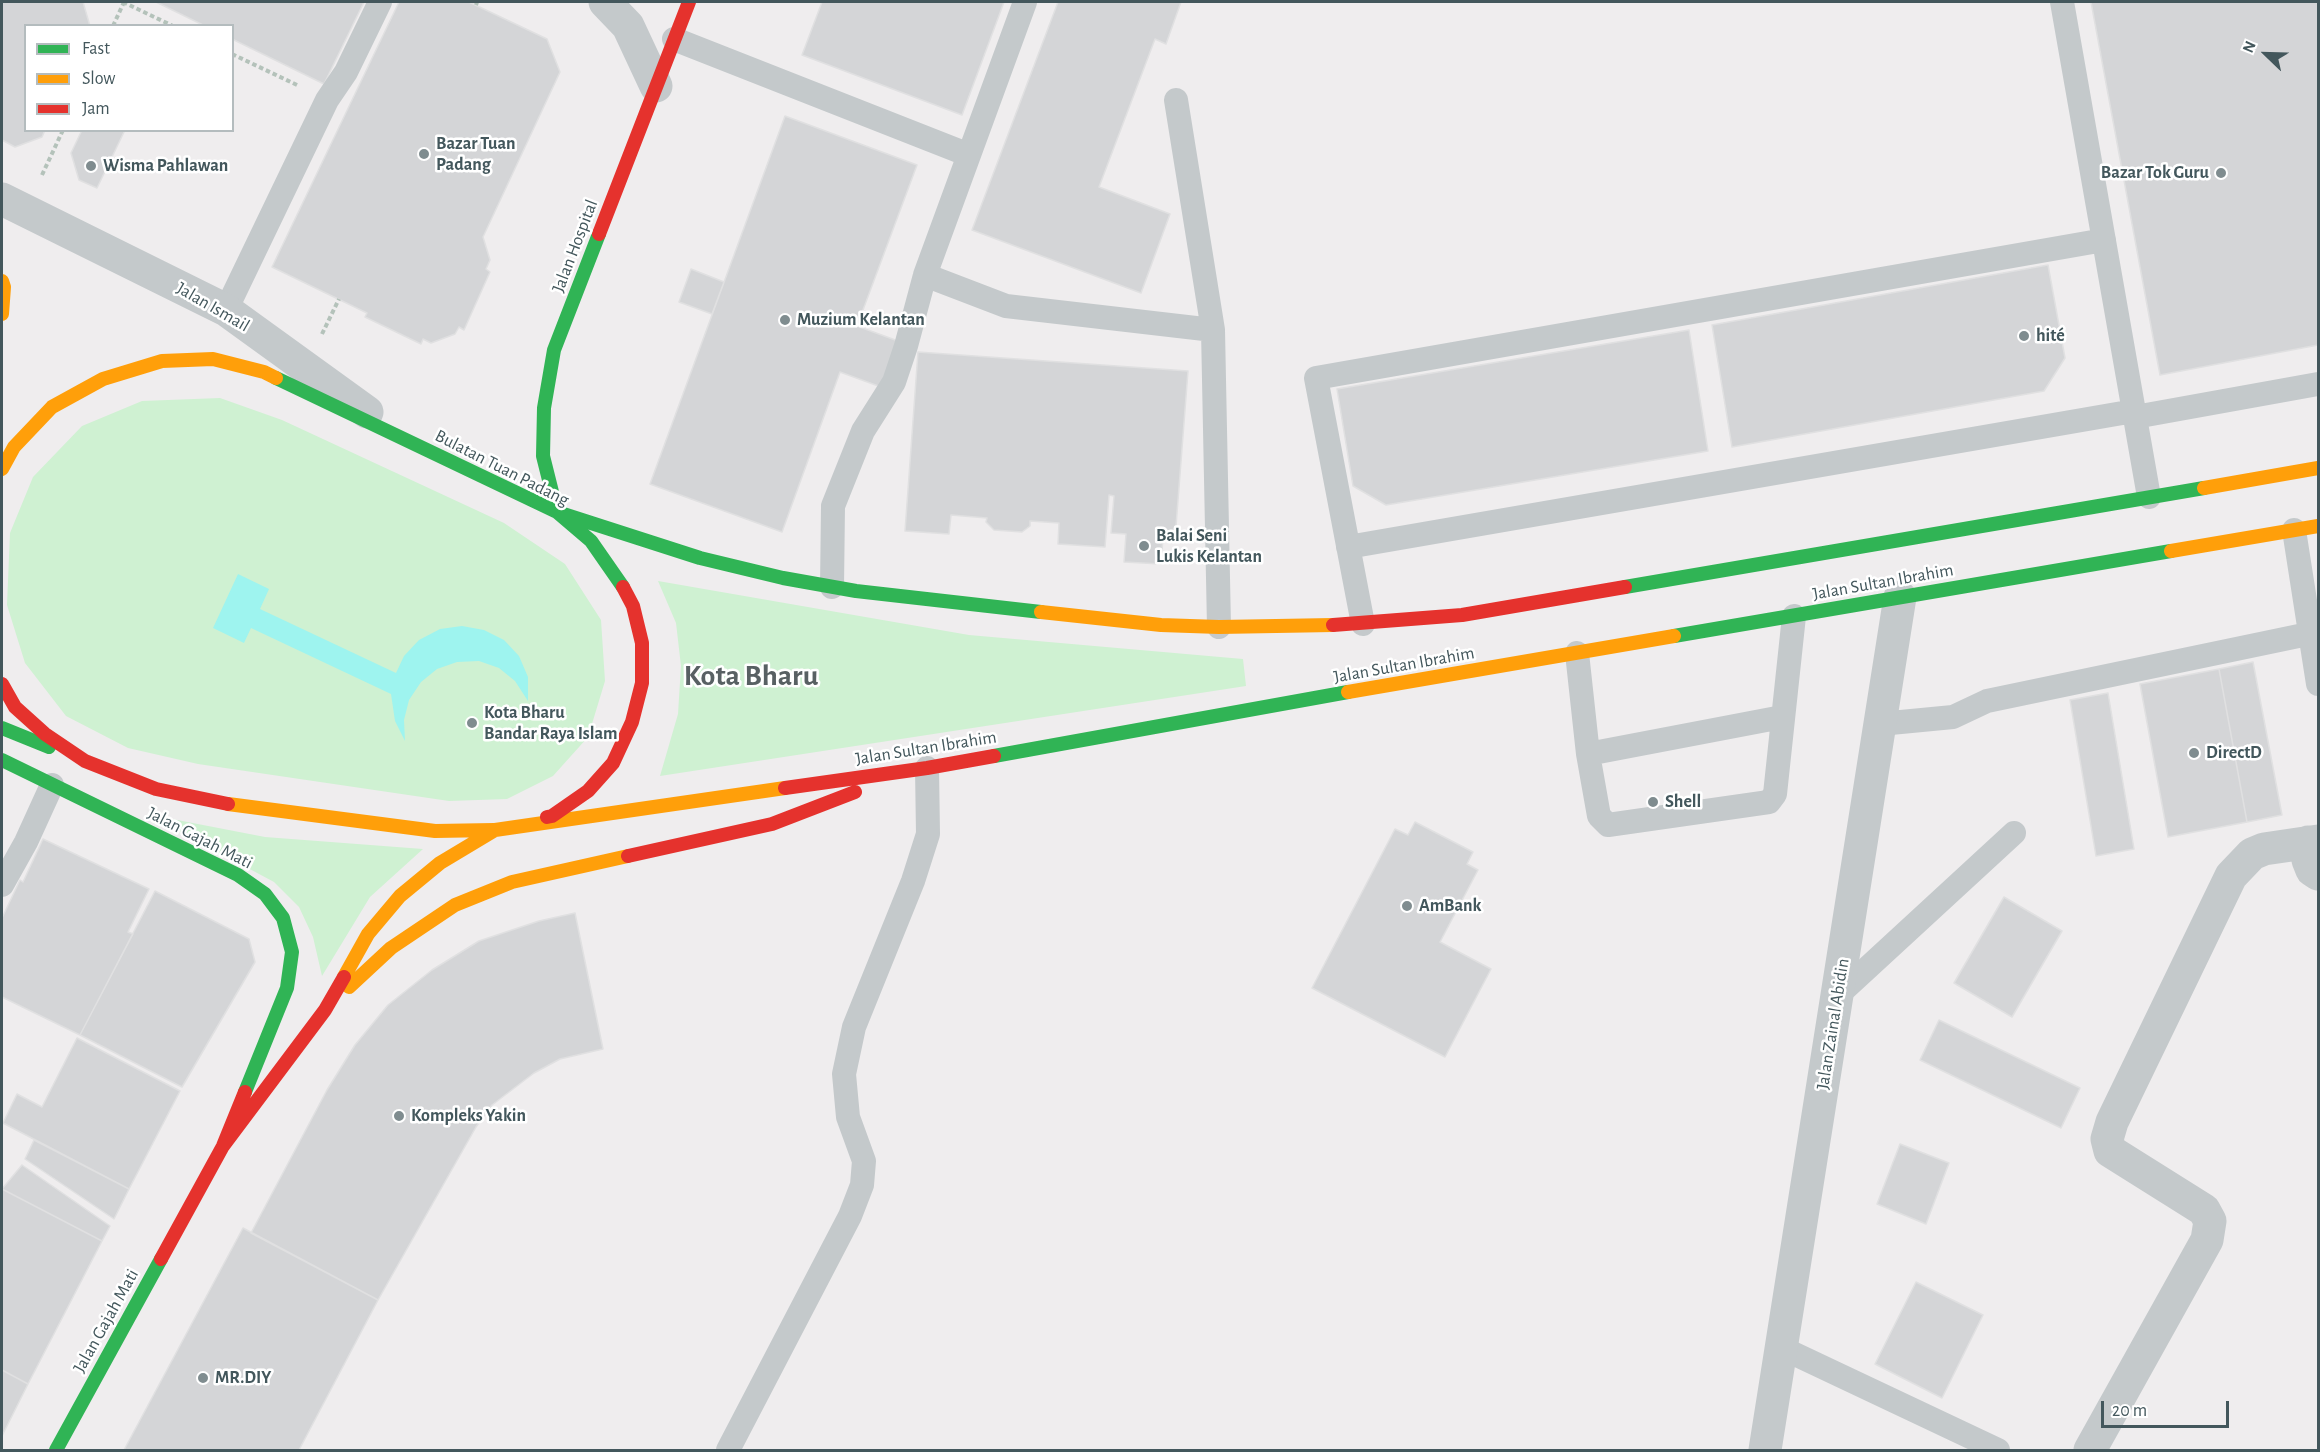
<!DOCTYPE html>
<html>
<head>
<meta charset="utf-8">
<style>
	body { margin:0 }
	#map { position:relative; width:2320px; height:1452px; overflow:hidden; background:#efedee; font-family:"Alegreya Sans",sans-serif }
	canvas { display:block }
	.frame { position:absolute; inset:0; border:3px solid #43575c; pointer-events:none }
	.legend { position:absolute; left:24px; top:24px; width:210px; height:108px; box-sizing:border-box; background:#fff; border:2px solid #b4bcbe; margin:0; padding:8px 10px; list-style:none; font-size:18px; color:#43575c }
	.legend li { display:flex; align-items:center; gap:12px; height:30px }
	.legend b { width:30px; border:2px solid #b4bcbe }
	.north { position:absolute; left:2236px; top:24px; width:60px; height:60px; -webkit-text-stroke:4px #fff; paint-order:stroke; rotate:293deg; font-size:16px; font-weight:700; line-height:24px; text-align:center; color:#43575c }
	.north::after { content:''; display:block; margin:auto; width:21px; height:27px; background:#43575c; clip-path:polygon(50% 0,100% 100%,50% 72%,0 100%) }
	.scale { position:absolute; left:2101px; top:1401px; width:128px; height:27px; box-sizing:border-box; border:3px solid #43575c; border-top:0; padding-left:8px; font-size:18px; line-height:21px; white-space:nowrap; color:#43575c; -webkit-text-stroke:4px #fff; paint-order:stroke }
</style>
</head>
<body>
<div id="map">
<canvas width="2320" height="1452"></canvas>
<div class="frame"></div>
<ul class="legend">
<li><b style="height:8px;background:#30b455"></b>Fast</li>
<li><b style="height:8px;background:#ff9f0a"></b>Slow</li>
<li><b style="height:8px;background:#e5322d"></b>Jam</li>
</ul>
<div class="north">N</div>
<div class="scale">20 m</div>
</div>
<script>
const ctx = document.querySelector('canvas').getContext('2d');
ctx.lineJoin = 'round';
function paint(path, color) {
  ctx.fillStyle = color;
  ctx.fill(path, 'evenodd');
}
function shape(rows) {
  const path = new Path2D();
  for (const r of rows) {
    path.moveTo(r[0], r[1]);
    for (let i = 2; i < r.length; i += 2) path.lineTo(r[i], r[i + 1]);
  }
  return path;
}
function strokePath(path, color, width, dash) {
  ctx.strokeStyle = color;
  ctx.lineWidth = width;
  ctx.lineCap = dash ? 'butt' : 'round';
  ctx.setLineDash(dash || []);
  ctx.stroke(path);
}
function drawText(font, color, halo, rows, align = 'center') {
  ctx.font = font + ' "Alegreya Sans",sans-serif';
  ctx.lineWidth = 5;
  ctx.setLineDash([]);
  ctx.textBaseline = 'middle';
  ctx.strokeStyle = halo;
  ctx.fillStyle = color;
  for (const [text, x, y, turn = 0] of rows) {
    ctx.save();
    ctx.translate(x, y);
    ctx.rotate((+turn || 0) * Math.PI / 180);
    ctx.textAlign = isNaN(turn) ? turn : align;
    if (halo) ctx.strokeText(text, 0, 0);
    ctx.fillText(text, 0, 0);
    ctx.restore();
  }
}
const green = shape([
	[220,398,282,420,504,523,565,564,601,620,605,681,588,737,553,776,507,799,449,801,198,764,128,748,66,716,25,663,7,605,10,533,33,477,82,426,142,401],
	[658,581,969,635,1243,659,1246,686,660,776,678,714,681,666,676,623],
	[172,819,265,837,423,849,370,897,322,976,313,937,299,907,274,882,175,829]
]);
const water = shape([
	[238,574,269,589,260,609,396,673,404,656,419,640,440,629,462,626,484,630,504,640,519,656,528,677,528,701,515,681,499,668,479,661,457,662,437,669,421,682,409,700,404,720,405,741,395,721,391,694,251,628,244,643,213,628]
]);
const building = shape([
	[2,2,83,2,90,26,26,26,26,130,45,130,42,137,15,147,2,140,2,2],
	[156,2,364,2,324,84,232,39,232,26,205,26,156,2],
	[399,2,469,2,547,39,560,72,483,237,490,260,486,269,490,272,464,330,459,327,455,334,431,343,423,339,421,344,365,317,367,313,272,267,399,2],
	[822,2,1004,2,962,115,802,55,822,2],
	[1058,2,1181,2,1166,44,1155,39,1099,187,1170,214,1141,293,972,230,1058,2],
	[2091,2,2318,2,2318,345,2160,375,2091,2],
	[785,116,917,165,857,326,898,341,881,387,840,372,782,532,650,484,785,116],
	[82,130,125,130,97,188,79,180,71,153,82,130],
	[2048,265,2065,358,2044,391,1732,447,1712,325,2048,265],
	[691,269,724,282,712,314,679,302,691,269],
	[1689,330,1708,451,1386,505,1353,486,1337,389,1689,330],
	[918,352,1188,371,1175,539,1163,538,1161,564,1124,562,1126,534,1111,533,1114,496,1109,495,1105,547,1058,544,1059,523,1030,521,1030,526,1022,532,994,530,986,522,987,518,951,515,949,534,905,531,918,352],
	[2253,662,2282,815,2247,822,2219,669,2253,662],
	[2219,669,2247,822,2168,837,2140,684,2219,669],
	[2108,693,2134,849,2096,856,2070,700,2108,693],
	[1415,822,1473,852,1467,864,1478,870,1440,942,1491,969,1445,1057,1312,988,1395,829,1408,835,1415,822],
	[43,839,149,889,128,932,133,934,80,1035,2,997,2,918,20,880,23,882,43,839],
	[155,891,249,939,255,962,182,1087,80,1035,155,891],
	[2004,897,2062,931,2012,1017,1954,983,2004,897],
	[575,913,603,1049,560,1059,534,1073,492,1105,476,1127,378,1300,251,1233,327,1090,355,1045,388,1005,432,970,479,941,539,921,575,913],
	[1939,1020,2080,1088,2061,1128,1920,1060,1939,1020],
	[77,1038,180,1091,129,1189,3,1123,17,1094,42,1107,77,1038],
	[34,1140,129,1189,114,1219,25,1159,34,1140],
	[1900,1144,1949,1163,1926,1224,1877,1204,1900,1144],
	[22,1165,110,1226,102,1241,2,1189,22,1165],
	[2,1189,102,1241,28,1384,2,1370,2,1189],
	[243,1228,378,1300,299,1450,124,1450,243,1228],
	[1916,1282,1983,1315,1942,1398,1875,1364,1916,1282],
	[2,1370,28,1384,2,1436,2,1370]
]);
const path = shape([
	[123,2,173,26],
	[476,5,477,2],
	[113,26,124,2],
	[232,54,297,85],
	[42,175,63,130],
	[322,334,339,299]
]);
const lane = shape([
	[2062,2,2149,497],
	[674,39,969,155],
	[1176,100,1213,330,1219,627],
	[925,275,1006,306,1213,330],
	[226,310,327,100,346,72,380,2],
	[2135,417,2318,384],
	[2294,530,2318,684],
	[1348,547,2134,411],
	[832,587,833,506,863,431,894,382,906,346,925,275,1025,2],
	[1363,624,1316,378,2104,240],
	[1577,653,1588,754,1599,816,1608,825,1769,802,1775,794,1794,616],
	[1880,724,1953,717,1987,701,2318,632],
	[1588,754,1782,717],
	[2,885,26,842,52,785],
	[1837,996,2014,833],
	[1782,1348,1998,1450],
	[728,1450,850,1216,862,1185,864,1161,848,1117,844,1074,854,1027,913,881,928,834,927,768]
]);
const street = shape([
	[605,2,628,26,656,86],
	[2,199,226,310,367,412],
	[2308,842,2308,860,2312,870,2318,874],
	[1765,1450,1900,597],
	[2090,1450,2207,1240,2210,1221,2204,1210,2110,1151,2107,1139,2112,1122,2231,876,2252,854,2264,849,2318,841]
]);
const fast = shape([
	[276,378,557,512,591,541,623,587],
	[557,512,700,558,783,578,856,591,1041,612],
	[557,512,543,456,544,408,554,350,599,234],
	[1625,587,2204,488],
	[1674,636,2171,551],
	[2,728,49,747],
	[994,756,1348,692],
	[2,760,238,875,265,894,283,918,292,952,287,988,245,1092],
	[56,1450,161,1259]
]);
const slow = shape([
	[2,281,4,287,2,314],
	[2,469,14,447,52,407,103,379,162,361,213,359,264,372,276,378],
	[2204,488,2318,468],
	[2171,551,2318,526],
	[1041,612,1161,625,1219,627,1333,625],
	[1348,692,1674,636],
	[228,804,435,831,494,830],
	[344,977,368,934,400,896,440,863,495,830,785,788],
	[349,987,391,948,455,905,512,882,628,856]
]);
const jam = shape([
	[599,234,689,2],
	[1333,625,1462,615,1625,587],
	[2,684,15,707,45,734,85,761,156,789,228,804],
	[785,788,927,768,994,756],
	[547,817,552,816,588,791,613,763,632,722,642,683,642,643,633,606,623,587],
	[628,856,772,824,855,792],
	[223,1146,325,1010,344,977],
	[161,1259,223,1146,245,1092]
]);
const markers = [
	[424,154,6,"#7f8c8f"],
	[91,166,6,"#7f8c8f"],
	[2221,173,6,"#7f8c8f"],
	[785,320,6,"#7f8c8f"],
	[2024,336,6,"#7f8c8f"],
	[1144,546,6,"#7f8c8f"],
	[472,723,6,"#7f8c8f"],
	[2194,753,6,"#7f8c8f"],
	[1653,802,6,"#7f8c8f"],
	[1407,906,6,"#7f8c8f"],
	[399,1116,6,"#7f8c8f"],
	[203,1378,6,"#7f8c8f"]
];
const poiNames = [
	["Bazar Tuan",436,144],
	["Padang",436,165],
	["Wisma Pahlawan",103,166],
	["Bazar Tok Guru",2209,173,"right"],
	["Muzium Kelantan",797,320],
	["hité",2036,336],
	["Balai Seni",1156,536],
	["Lukis Kelantan",1156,557],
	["Kota Bharu",484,713],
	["Bandar Raya Islam",484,734],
	["DirectD",2206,753],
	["Shell",1665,802],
	["AmBank",1419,906],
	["Kompleks Yakin",411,1116],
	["MR.DIY",215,1378]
];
const streetNames = [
	["Jalan Hospital",575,246,-69],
	["Jalan Ismail",213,307,30],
	["Bulatan Tuan Padang",502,468,27],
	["Jalan Sultan Ibrahim",1883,582,-10],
	["Jalan Sultan Ibrahim",1404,665,-10],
	["Jalan Sultan Ibrahim",926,748,-9],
	["Jalan Gajah Mati",200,838,27],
	["Jalan Zainal Abidin",1833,1024,-81],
	["Jalan Gajah Mati",106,1321,-61]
];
const townNames = [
	["Kota Bharu",751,676]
];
paint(green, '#cff1d2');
paint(water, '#9ef4ef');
paint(building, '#d4d5d7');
strokePath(building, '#e0e0e1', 1.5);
strokePath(path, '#b4c2ba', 4, [4.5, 3]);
strokePath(lane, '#c4c9cb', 24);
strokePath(street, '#c4c9cb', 33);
strokePath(fast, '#30b455', 14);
strokePath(slow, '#ff9f0a', 14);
strokePath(jam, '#e5322d', 14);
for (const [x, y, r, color] of markers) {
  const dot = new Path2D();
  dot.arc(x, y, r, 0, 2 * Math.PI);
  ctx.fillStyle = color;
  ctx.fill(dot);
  strokePath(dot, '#fff', 2);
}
drawText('bold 18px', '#43575c', '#fff', poiNames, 'left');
drawText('18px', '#43575c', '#fff', streetNames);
drawText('bold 30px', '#586063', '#fff', townNames);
</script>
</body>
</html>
